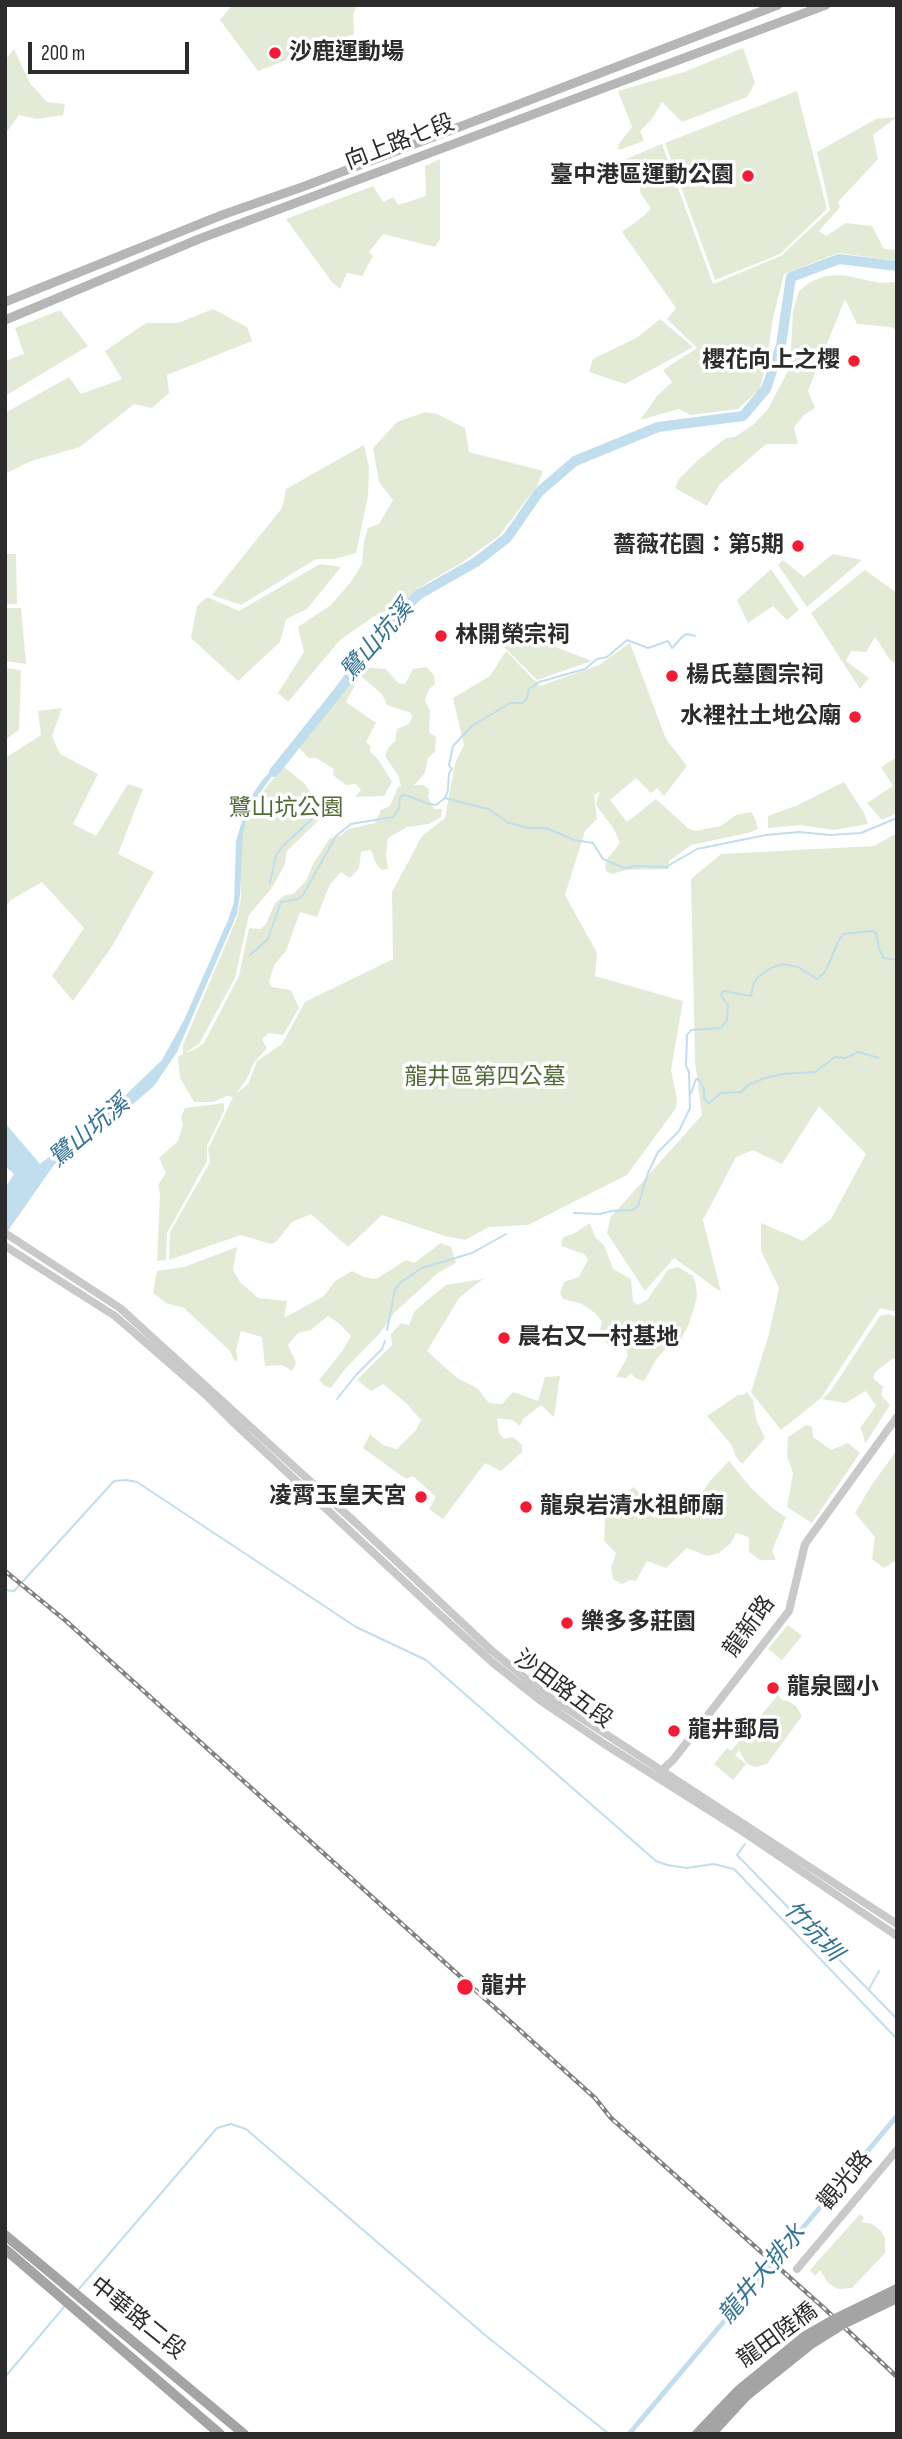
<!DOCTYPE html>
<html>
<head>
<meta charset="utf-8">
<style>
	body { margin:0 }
	#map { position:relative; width:902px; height:2439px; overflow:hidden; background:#fff; font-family:"Sofia Sans Condensed",sans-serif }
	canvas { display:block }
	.frame { position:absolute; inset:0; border:7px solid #2c2c2c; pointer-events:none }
	.scale { position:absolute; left:28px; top:42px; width:161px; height:32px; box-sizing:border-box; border:4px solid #2c2c2c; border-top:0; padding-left:9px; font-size:21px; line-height:24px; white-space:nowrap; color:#2c2c2c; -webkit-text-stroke:5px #fff; paint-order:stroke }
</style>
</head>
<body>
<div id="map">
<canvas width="902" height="2439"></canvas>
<div class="frame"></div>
<div class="scale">200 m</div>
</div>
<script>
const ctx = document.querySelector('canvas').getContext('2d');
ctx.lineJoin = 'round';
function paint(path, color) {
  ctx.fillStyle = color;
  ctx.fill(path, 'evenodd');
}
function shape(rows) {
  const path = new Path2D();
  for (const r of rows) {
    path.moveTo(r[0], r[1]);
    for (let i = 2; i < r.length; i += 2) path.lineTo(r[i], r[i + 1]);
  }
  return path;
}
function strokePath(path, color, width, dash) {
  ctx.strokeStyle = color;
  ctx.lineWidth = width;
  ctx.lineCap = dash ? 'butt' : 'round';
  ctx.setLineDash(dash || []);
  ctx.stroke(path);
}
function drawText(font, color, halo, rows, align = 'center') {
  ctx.font = font + ' "Sofia Sans Condensed","Noto Sans TC",sans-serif';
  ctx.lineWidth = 7;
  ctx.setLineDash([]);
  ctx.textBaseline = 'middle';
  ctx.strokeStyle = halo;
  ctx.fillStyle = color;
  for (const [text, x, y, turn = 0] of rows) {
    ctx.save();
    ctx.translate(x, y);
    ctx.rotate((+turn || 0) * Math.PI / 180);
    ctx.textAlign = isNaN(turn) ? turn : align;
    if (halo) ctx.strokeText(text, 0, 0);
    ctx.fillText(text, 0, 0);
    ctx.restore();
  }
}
const green = shape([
	[232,5,357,5,353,15,354,34,258,71,220,20],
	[743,48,755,83,747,97,682,122,662,102,652,119,640,131,644,141,619,150,618,145,632,127,618,91,684,72],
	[14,49,30,83,47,102,65,104,63,115,37,119,19,115,5,134,5,60],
	[797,91,827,209,780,254,715,280,665,143],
	[897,117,873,135,878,159,838,202,840,207,819,231,826,236,846,223,872,226,884,249,897,250,897,261,838,253,784,274,773,318,766,365,760,389,738,409,690,415,679,409,640,420,657,396,672,382,663,370,697,348,667,319,676,308,622,232,645,215,651,208,640,193,641,179,640,171,624,160,662,144,713,284,781,256,830,210,817,152,876,119],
	[440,159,440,239,435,247,383,234,369,252,373,256,362,276,347,273,340,289,332,282,286,219,373,186,383,202,394,197,398,205,426,196,425,166],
	[843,275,880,283,897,282,897,330,890,327,857,324,845,299,808,391,815,408,804,415,794,427,798,444,766,444,719,485,707,506,675,488,679,479,698,460,726,438,735,437,754,424,768,409,790,367,793,311,799,291,810,282,825,276],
	[213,309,247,327,252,341,167,375,169,393,152,408,134,404,80,447,31,461,5,474,5,413,69,377,81,394,122,379,105,351,146,323,178,323],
	[60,310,88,346,5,396,5,361,24,354,15,328],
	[660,319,693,347,625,384,589,372,593,359,638,337],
	[425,412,437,414,465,428,469,452,543,471,537,486,499,536,460,564,428,582,400,604,373,617,340,640,288,702,278,693,304,652,298,627,331,605,351,582,362,564,364,541,368,528,379,524,393,500,379,482,373,448,397,422],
	[364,445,369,467,368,496,356,553,335,559,316,559,241,605,212,595,282,508,286,489],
	[5,554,16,554,17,604,5,604],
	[833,554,862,560,807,607,778,565,783,560,804,577],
	[320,564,341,567,307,609,286,619,280,642,238,681,191,638,197,606,207,597,239,611],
	[771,569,799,610,787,620,773,606,748,623,737,600],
	[865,570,897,593,897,664,891,661,875,637,866,652,851,651,846,661,869,678,860,689,811,613],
	[5,608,21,608,26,664,5,661],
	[508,629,592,661,537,680,502,645],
	[630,643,666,739,687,766,664,796,657,788,651,793,636,778,610,800,627,822,656,799,688,828,695,831,721,826,736,815,751,812,755,818,758,829,748,833,691,845,669,861,669,869,626,870,612,874,606,871,605,866,608,858,620,843,614,829,598,808,596,804,600,791,594,795,597,819,585,831,565,895,597,953,595,976,683,1001,671,1070,677,1099,676,1108,627,1175,528,1225,489,1227,465,1240,445,1236,382,1215,348,1247,311,1214,292,1222,276,1242,270,1244,241,1235,169,1260,170,1232,210,1162,208,1149,233,1097,227,1096,213,1102,194,1102,180,1078,178,1057,183,1054,183,1045,237,918,241,897,240,837,252,806,267,786,284,767,304,783,322,809,321,818,287,851,285,864,272,888,249,915,235,978,199,1044,185,1053,194,1050,204,1043,239,976,249,928,260,929,266,924,275,903,285,895,293,894,306,881,313,864,330,838,342,835,348,829,375,823,381,810,390,806,398,787,401,786,399,777,385,756,388,748,395,741,397,729,409,724,412,718,411,713,387,705,382,694,356,672,361,667,386,669,398,683,405,684,413,669,426,667,434,675,435,684,429,689,425,700,430,711,429,732,436,737,435,752,428,758,425,773,414,785,423,785,429,789,428,797,434,809,442,809,441,817,429,824,407,827,388,838,386,855,388,869,382,870,376,864,371,850,361,852,359,868,350,878,341,872,330,884,317,917,300,912,286,951,274,965,269,982,272,987,291,990,299,1008,283,1035,269,1033,262,1039,267,1048,253,1064,249,1075,236,1094,248,1084,257,1061,282,1044,305,1002,393,959,392,892,422,836,445,818,455,763,464,745,453,698,490,676,506,651,540,686,599,665],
	[5,668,21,670,19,730,5,740],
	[353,677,358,679,346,702,376,723,366,742,371,747,370,752,378,759,392,782,384,796,355,797,361,790,356,784,346,785,333,775,334,769,316,758,309,758,299,748],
	[62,708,52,736,60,754,98,774,73,824,96,836,128,784,143,789,118,854,154,872,111,948,73,1001,52,976,84,928,42,882,11,900,5,908,5,758,41,735,38,711],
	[897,757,897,813,882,820,867,803,893,786,881,767],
	[844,782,864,813,868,824,834,830,800,825,768,828,768,816,798,805],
	[897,833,897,1312,880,1308,821,1398,781,1430,751,1392,769,1334,779,1288,761,1251,761,1223,803,1241,831,1219,866,1154,819,1106,782,1164,753,1150,736,1157,703,1220,721,1292,674,1258,645,1291,607,1233,610,1218,702,1115,695,1062,691,879,721,854,874,846],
	[224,1103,224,1111,207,1146,207,1161,167,1233,166,1260,157,1261,160,1194,158,1185,166,1173,159,1158,178,1141,183,1125,181,1117,185,1108],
	[590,1223,595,1237,604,1245,613,1269,631,1279,633,1301,637,1305,647,1300,668,1270,678,1267,693,1276,696,1285,697,1297,689,1324,681,1339,676,1344,666,1348,656,1360,644,1381,635,1378,631,1373,626,1378,616,1377,628,1356,626,1349,611,1347,602,1338,600,1330,602,1321,595,1313,582,1304,563,1299,560,1293,564,1282,579,1277,588,1259,584,1254,561,1246,563,1237,573,1234],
	[441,1243,451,1247,456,1263,438,1273,395,1312,379,1334,345,1369,331,1388,325,1386,319,1380,343,1350,351,1336,340,1324,328,1316,311,1330,298,1333,288,1345,296,1363,292,1371,282,1365,265,1366,262,1337,241,1331,236,1350,238,1361,234,1360,230,1351,184,1308,166,1303,153,1293,157,1271,184,1267,237,1247,233,1270,240,1282,258,1298,287,1301,284,1318,324,1296,335,1281,352,1271,364,1277,376,1279,406,1260,414,1263],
	[483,1279,459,1298,427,1351,457,1378,477,1388,489,1403,502,1404,513,1392,538,1401,545,1377,560,1376,554,1417,541,1405,523,1419,520,1426,512,1420,497,1418,499,1433,504,1439,513,1437,522,1445,522,1452,501,1471,485,1463,443,1519,429,1509,436,1497,413,1476,406,1479,363,1448,370,1434,383,1445,397,1449,416,1430,421,1420,407,1404,383,1384,371,1391,357,1380,392,1345,391,1334,401,1323,409,1325,414,1312,426,1301,446,1285],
	[889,1314,897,1317,897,1358,892,1359,875,1372,873,1378,883,1387,881,1395,890,1405,865,1444,863,1434,860,1428,876,1406,866,1391,845,1403,822,1399,830,1392,880,1316],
	[747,1392,753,1400,756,1419,765,1438,742,1464,736,1457,731,1444,707,1416,738,1395,743,1395],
	[806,1425,812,1427,813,1437,831,1450,848,1443,860,1453,812,1523,787,1507,793,1473,787,1456,788,1437],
	[897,1450,897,1560,884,1568,872,1559,875,1537,855,1513,871,1486],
	[729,1461,751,1488,775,1510,786,1517,772,1551,776,1560,760,1560,749,1552,749,1537,736,1533,731,1543,719,1553,707,1556,687,1548,666,1568,647,1561,636,1581,630,1580,622,1584,613,1579,611,1568,616,1553,604,1541,605,1519,596,1505,618,1502,633,1487,645,1497,654,1519,673,1496,694,1506,709,1482],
	[788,1625,802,1636,782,1660,768,1649],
	[778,1695,782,1700,788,1701,796,1706,802,1716,767,1764,755,1767,750,1765,746,1763,739,1750,735,1755,746,1764,733,1780,714,1764,727,1748,731,1751],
	[860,2214,864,2218,861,2222,872,2224,881,2231,885,2238,885,2253,852,2288,838,2289,828,2283,820,2270,815,2276,810,2270]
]);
const water = shape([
	[282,762,250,807,243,833,240,895,237,914,177,1052,154,1086,112,1122,54,1165,5,1235,5,1188,14,1174,5,1166,5,1123,40,1164,110,1110,162,1060,184,1020,228,920,234,902,236,841,248,801,263,779,276,766]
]);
const stream = shape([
	[445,798,488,809,509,823,528,828,546,828,575,840,593,843,603,859,624,868,636,866,666,867,697,849,766,835,799,832,830,835,861,833,897,818],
	[270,883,276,855,282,847,317,814,327,818],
	[250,955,268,939,281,902,298,899,303,895,336,836,351,824,393,817,399,808,400,797,405,795,429,804,436,805,445,798,448,790,449,773,452,769,449,765,453,746,472,726,510,703,523,703,527,698,529,689,539,682,585,669,597,659,607,657,627,640,648,648,668,641,672,648,683,636,687,634,695,636],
	[691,1093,696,1079,699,1080,704,1089,704,1099,709,1103,721,1093,741,1092,748,1085,765,1078,783,1074,815,1072,835,1057,845,1058,858,1052,879,1058],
	[574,1213,600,1214,612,1211,633,1210,638,1206,648,1173,658,1152,679,1131,690,1108,689,1072,686,1066,687,1035,691,1030,721,1028,727,1020,728,1006,721,995,723,991,751,996,754,983,758,977,771,968,782,964,798,967,817,979,825,972,840,938,843,934,852,933,872,931,876,933,879,949,884,958,897,960],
	[387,1330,395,1289,401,1282,422,1268,472,1253,506,1234],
	[337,1399,356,1375,382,1349,385,1341],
	[5,1590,14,1591,114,1481,126,1480,137,1482,356,1627,426,1660,656,1861,667,1865,687,1868,713,1864,734,1869,897,2039],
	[745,1844,737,1855,897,2019],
	[869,1989,879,1971],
	[79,2289,217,2128,231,2124,246,2129,485,2335,609,2434],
	[5,2377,64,2307]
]);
const canal = shape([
	[629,2434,897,2116]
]);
const river = shape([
	[274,772,342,687,382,631,418,595,476,562,507,538,539,492,575,461,658,427,743,416,766,389,781,345,791,277,839,259,897,266]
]);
const tertiary = shape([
	[5,1233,120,1308,357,1524,491,1650,546,1695,897,1924],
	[5,1246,115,1316,137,1335,207,1396,233,1422,438,1613,492,1662,541,1701,606,1745,739,1829,897,1936],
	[660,1772,673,1760,789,1611,805,1544,897,1417],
	[797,2269,897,2150]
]);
const secondary = shape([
	[5,302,222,215,305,186,778,5],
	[5,320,199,239,826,5]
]);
const primary = shape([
	[5,2235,244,2434],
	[5,2249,220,2434]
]);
const rail = shape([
	[5,1571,66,1621,595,2098,611,2118,825,2309,897,2377]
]);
const primaryBridge = shape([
	[697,2434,739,2390,805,2336,835,2319,897,2289],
	[711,2434,746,2396,811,2344,843,2324,897,2298]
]);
const markers = [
	[275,53,7,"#f61b35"],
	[748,176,7,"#f61b35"],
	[854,361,7,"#f61b35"],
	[798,546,7,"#f61b35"],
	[441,636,7,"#f61b35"],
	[672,676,7,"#f61b35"],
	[855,717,7,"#f61b35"],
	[504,1338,7,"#f61b35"],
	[421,1497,7,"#f61b35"],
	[526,1507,7,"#f61b35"],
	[567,1623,7,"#f61b35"],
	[773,1688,7,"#f61b35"],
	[674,1731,7,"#f61b35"],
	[465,1987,9,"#f61b35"]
];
const poiNames = [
	["沙鹿運動場",289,53],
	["臺中港區運動公園",734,176,"right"],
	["櫻花向上之櫻",840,361,"right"],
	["薔薇花園：第5期",784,546,"right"],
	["林開榮宗祠",455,636],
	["楊氏墓園宗祠",686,676],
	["水裡社土地公廟",841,717,"right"],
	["晨右又一村基地",518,1338],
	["凌霄玉皇天宮",407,1497,"right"],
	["龍泉岩清水祖師廟",540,1507],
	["樂多多莊園",581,1623],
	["龍泉國小",787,1688],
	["龍井郵局",688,1731],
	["龍井",481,1987]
];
const streetNames = [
	["向上路七段",400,143,-21],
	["龍新路",750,1627,-54],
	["沙田路五段",563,1690,36],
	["觀光路",846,2181,-50],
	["中華路二段",137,2319,39],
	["龍田陸橋",778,2336,-36]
];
const parkNames = [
	["鷺山坑公園",286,809],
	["龍井區第四公墓",485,1078]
];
const waterNames = [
	["鷺山坑溪",378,641,-49],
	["鷺山坑溪",90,1132,-40],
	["竹坑圳",812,1932,46],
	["龍井大排水",763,2275,-50]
];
paint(green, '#e3ebd7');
paint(water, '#c1deee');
strokePath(stream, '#c1deee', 2);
strokePath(canal, '#c1deee', 5);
strokePath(river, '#c1deee', 10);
strokePath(tertiary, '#c9c9c9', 8);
strokePath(secondary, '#b6b6b6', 9);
strokePath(primary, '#a4a4a4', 10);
strokePath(rail, '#818181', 4.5);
strokePath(rail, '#fff', 2, [5]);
strokePath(primaryBridge, '#a4a4a4', 10);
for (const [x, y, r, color] of markers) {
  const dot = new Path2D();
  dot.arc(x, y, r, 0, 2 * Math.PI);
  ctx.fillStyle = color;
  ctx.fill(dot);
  strokePath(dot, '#fff', 2.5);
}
drawText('bold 23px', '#2c2c2c', '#fff', poiNames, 'left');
drawText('23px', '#2c2c2c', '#fff', streetNames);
drawText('23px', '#516b36', '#fff', parkNames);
drawText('italic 24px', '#337394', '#fff', waterNames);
</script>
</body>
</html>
